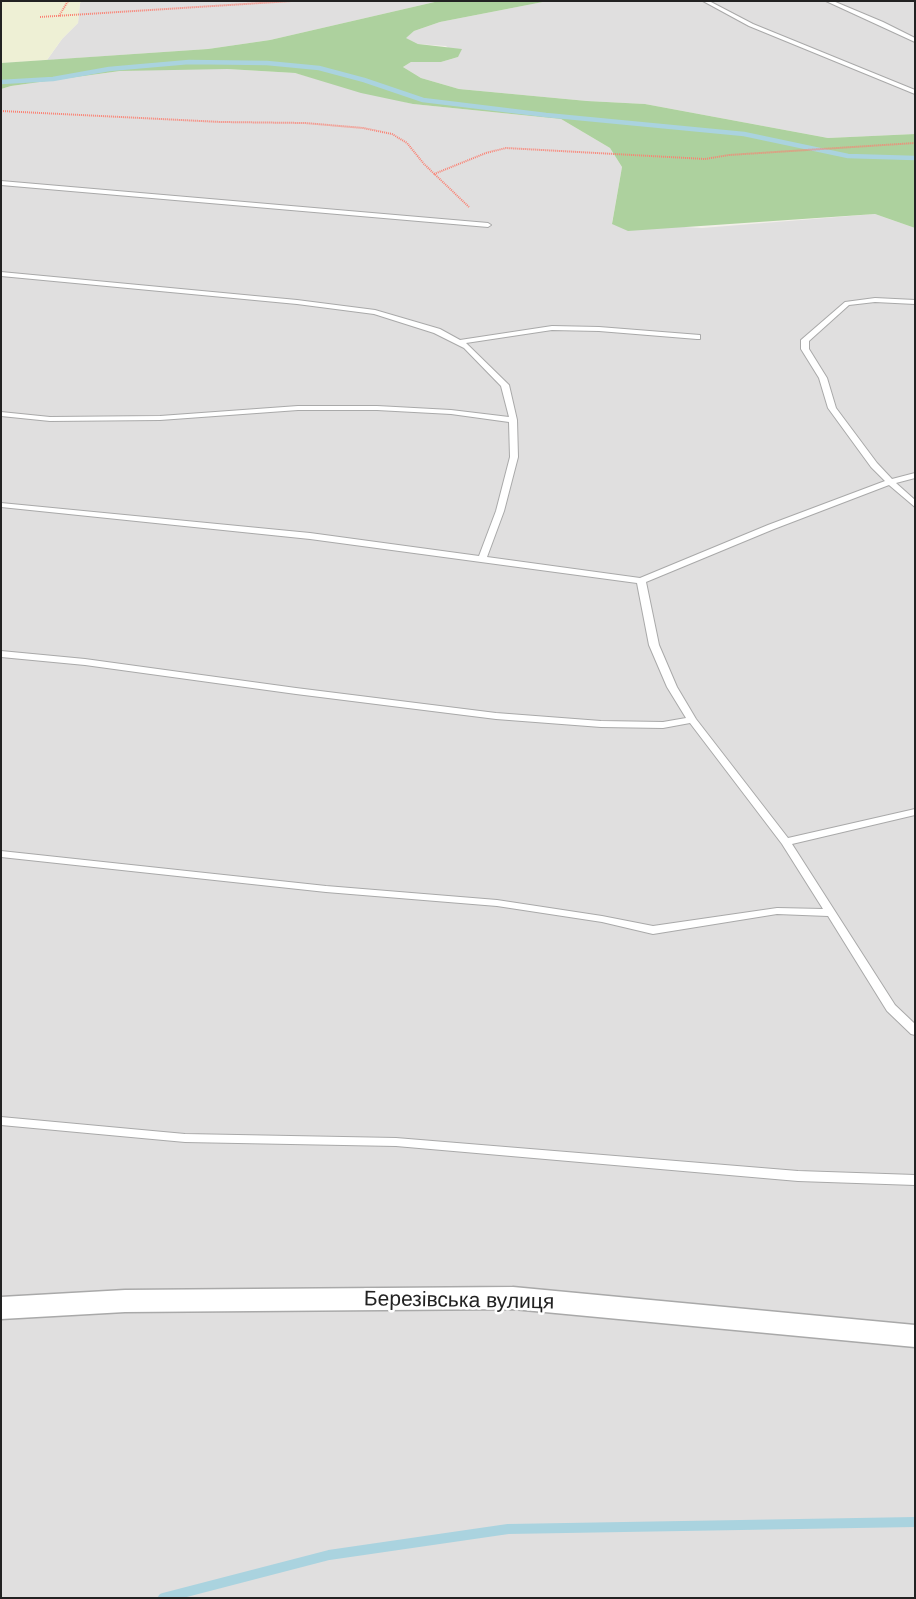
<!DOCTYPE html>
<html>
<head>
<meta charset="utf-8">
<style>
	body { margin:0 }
	#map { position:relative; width:916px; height:1599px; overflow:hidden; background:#f2efe9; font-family:Arial,sans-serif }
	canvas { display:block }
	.frame { position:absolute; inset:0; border:2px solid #222; pointer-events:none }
</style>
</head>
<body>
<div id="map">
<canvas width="916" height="1599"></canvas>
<div class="frame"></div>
</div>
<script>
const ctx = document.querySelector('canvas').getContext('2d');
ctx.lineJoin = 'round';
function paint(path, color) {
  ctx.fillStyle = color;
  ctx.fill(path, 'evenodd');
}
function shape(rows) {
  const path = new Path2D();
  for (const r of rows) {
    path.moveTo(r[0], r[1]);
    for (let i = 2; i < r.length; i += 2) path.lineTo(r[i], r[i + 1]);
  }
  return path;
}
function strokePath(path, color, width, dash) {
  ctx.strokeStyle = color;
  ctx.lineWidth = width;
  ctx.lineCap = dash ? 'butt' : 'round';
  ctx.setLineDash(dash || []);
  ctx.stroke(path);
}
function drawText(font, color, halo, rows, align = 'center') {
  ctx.font = font + ' Arial,sans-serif';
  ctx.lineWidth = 5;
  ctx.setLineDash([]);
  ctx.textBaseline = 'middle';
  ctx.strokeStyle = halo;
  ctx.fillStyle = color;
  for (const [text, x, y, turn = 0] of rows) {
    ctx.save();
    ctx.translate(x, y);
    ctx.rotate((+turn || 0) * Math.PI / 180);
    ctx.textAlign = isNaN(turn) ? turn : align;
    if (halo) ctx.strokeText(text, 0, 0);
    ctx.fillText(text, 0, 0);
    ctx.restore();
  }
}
const residential = shape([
	[82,1,439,1,270,40,208,49,47,60,62,39,78,23,80,3],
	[548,1,915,1,915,134,828,138,645,104,587,101,459,89,421,78,403,67,411,62,441,62,458,57,446,46,418,44,405,38,414,31,440,22],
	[179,68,227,69,295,73,413,104,561,119,610,148,622,167,612,223,702,228,875,214,915,228,915,1598,1,1598,1,89,11,86,120,71]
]);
const farmland = shape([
	[1,1,82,1,80,3,78,23,62,39,47,60,1,63]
]);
const forest = shape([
	[439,1,548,1,440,22,414,31,406,38,418,44,462,49,458,57,441,62,411,62,403,67,421,78,459,89,587,101,645,104,828,138,915,134,915,228,875,214,628,231,612,224,622,167,610,148,561,119,413,104,361,93,295,73,227,69,120,71,11,86,1,89,1,63,208,49,270,40]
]);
const streamFar1 = shape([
	[1,82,53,79,109,69,189,62,267,63,319,68,364,80,423,100,546,115,744,134,848,156,915,158]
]);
const stream = shape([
	[163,1598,329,1555,508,1529,915,1522]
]);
const path = shape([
	[59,16,68,1],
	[40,17,292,1],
	[1,111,221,122,305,123,363,128,392,134,407,143,424,164,469,207],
	[434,174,486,153,506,148,705,159,729,155,915,143]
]);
const service = shape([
	[703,1,709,1,753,24,915,90,915,94,749,26,703,1],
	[826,1,833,1,883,22,915,38,915,42,826,1],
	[1,181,488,223,491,225,488,227,1,185,1,181],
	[1,272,297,300,375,310,440,329,460,340,552,326,599,327,700,335,700,339,697,339,599,331,552,330,466,343,509,385,517,420,518,457,504,511,487,557,640,578,768,525,885,481,871,467,828,408,819,378,801,349,801,340,845,302,875,298,915,300,915,304,875,302,849,305,809,341,809,349,827,378,836,408,877,463,892,479,915,473,915,478,896,483,915,500,915,507,889,485,774,529,646,582,659,645,677,687,696,719,788,838,915,809,915,815,792,844,895,1005,915,1024,915,1035,911,1034,887,1011,828,916,777,914,653,934,602,922,497,906,326,892,1,857,1,851,326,886,497,900,602,916,653,926,777,908,823,909,782,844,690,723,663,728,601,727,496,719,296,694,85,665,1,657,1,651,85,659,296,688,496,713,601,721,663,722,686,718,667,687,649,645,637,583,310,539,1,507,1,503,310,533,479,556,496,511,510,457,509,422,451,414,377,410,298,410,160,420,50,421,1,416,1,412,50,417,160,416,298,406,377,406,451,410,509,417,501,386,464,348,434,333,374,314,297,304,1,276,1,272],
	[1,1117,185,1134,396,1138,798,1171,915,1175,915,1185,798,1181,396,1146,185,1142,1,1125,1,1117]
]);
const minor = shape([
	[513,1287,915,1325,915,1347,513,1309,125,1312,1,1319,1,1297,125,1290,513,1287]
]);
const nearStreetnames = [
	["Березівська вулиця",459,1301,1]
];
paint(residential, '#e0dfdf');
paint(farmland, '#eef0d5');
paint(forest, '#add19e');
strokePath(streamFar1, '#aad3df', 4.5);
strokePath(stream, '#aad3df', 10);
strokePath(service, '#a9a9a9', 2);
strokePath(minor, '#a9a9a9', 3);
strokePath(path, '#fa8072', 2, [1, 1]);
paint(service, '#fff');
paint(minor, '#fff');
drawText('21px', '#222', '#fff', nearStreetnames);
</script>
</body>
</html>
